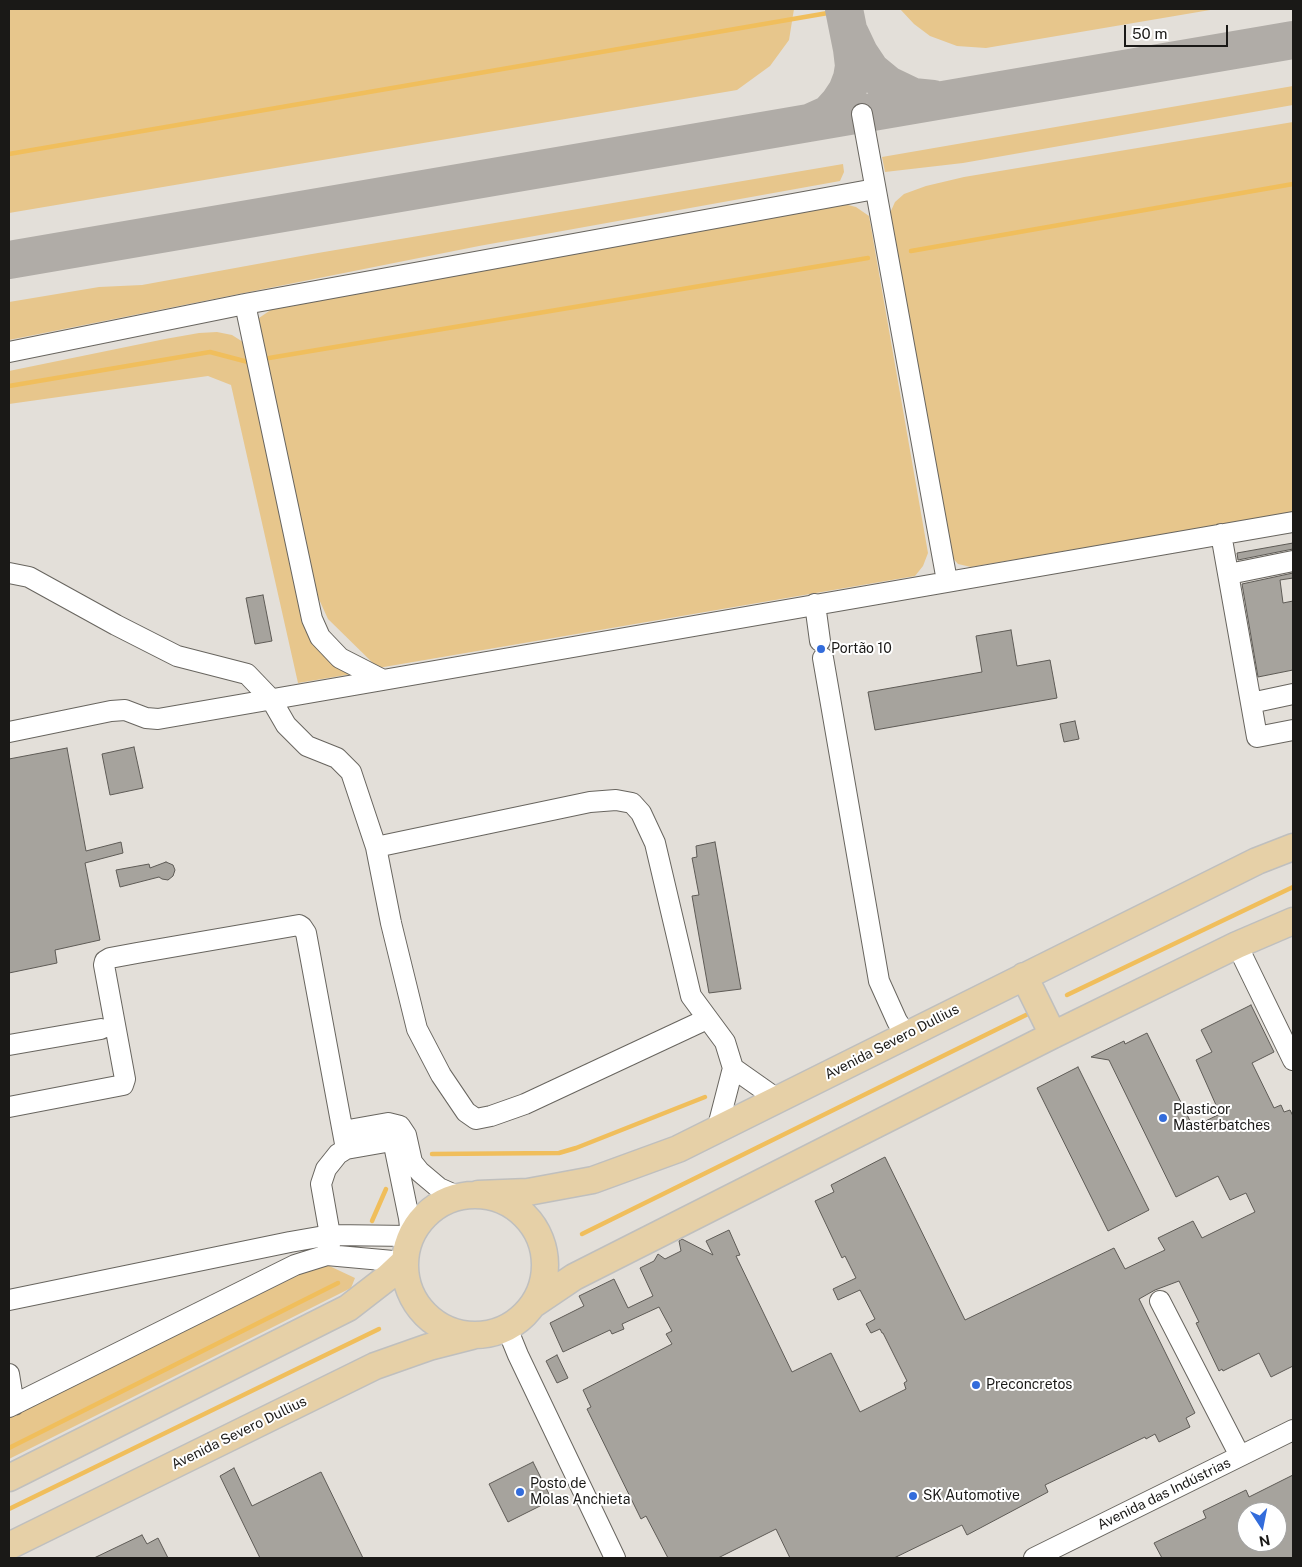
<!DOCTYPE html>
<html>
<head>
<meta charset="utf-8">
<style>
	body { margin:0 }
	#map { position:relative; width:1302px; height:1567px; overflow:hidden; background:#e3dfd9; font-family:"Public Sans",sans-serif }
	canvas { display:block }
	.frame { position:absolute; inset:0; border:10px solid #1a1917; pointer-events:none }
	.north { position:absolute; left:1237px; top:1502px; width:50px; height:50px; box-sizing:border-box; background:#fff; border:1px solid #a3a3a2; border-radius:50%; rotate:169deg; font-size:14px; font-weight:700; line-height:20px; text-align:center; color:#1a1917 }
	.north::after { content:''; display:block; margin:auto; width:18px; height:22px; background:#336cdb; clip-path:polygon(50% 0,100% 100%,50% 72%,0 100%) }
	.scale { position:absolute; left:1124px; top:25px; width:104px; height:22px; box-sizing:border-box; border:2px solid #1a1917; border-top:0; padding-left:6px; font-size:15px; line-height:18px; white-space:nowrap; color:#1a1917; -webkit-text-stroke:4px #fff; paint-order:stroke }
</style>
</head>
<body>
<div id="map">
<canvas width="1302" height="1567"></canvas>
<div class="frame"></div>
<div class="north">N</div>
<div class="scale">50 m</div>
</div>
<script>
const ctx = document.querySelector('canvas').getContext('2d');
ctx.lineJoin = 'round';
function paint(path, color) {
  ctx.fillStyle = color;
  ctx.fill(path, 'evenodd');
}
function shape(rows) {
  const path = new Path2D();
  for (const r of rows) {
    if (r.length === 3) {
      path.moveTo(r[0] + r[2], r[1]);
      path.arc(r[0], r[1], r[2], 0, 2 * Math.PI);
      continue;
    }
    path.moveTo(r[0], r[1]);
    for (let i = 2; i < r.length; i += 2) path.lineTo(r[i], r[i + 1]);
  }
  return path;
}
function strokePath(path, color, width, dash) {
  ctx.strokeStyle = color;
  ctx.lineWidth = width;
  ctx.lineCap = dash ? 'butt' : 'round';
  ctx.setLineDash(dash || []);
  ctx.stroke(path);
}
function drawText(font, color, halo, rows, align = 'center') {
  ctx.font = font + ' "Public Sans",sans-serif';
  ctx.lineWidth = 4;
  ctx.setLineDash([]);
  ctx.textBaseline = 'middle';
  ctx.strokeStyle = halo;
  ctx.fillStyle = color;
  for (const [text, x, y, turn = 0] of rows) {
    ctx.save();
    ctx.translate(x, y);
    ctx.rotate((+turn || 0) * Math.PI / 180);
    ctx.textAlign = isNaN(turn) ? turn : align;
    if (halo) ctx.strokeText(text, 0, 0);
    ctx.fillText(text, 0, 0);
    ctx.restore();
  }
}
const green = shape([
	[9,9,794,9,789,40,770,66,737,90,9,213],
	[900,9,1216,9,986,48,957,46,930,36,914,24],
	[1293,86,1293,105,963,163,885,172,882,157],
	[1293,122,1293,512,971,567,958,564,951,556,892,226,890,213,895,202,904,194,926,186,964,177],
	[843,164,844,172,840,181,479,246,9,340,9,302,99,287,142,285,312,254],
	[836,202,856,207,869,216,928,553,923,566,915,576,378,668,328,619,312,584,259,341,259,318,275,307],
	[217,332,232,335,243,342,299,592,352,674,298,683,231,385,208,376,9,404,9,371,165,339,199,333],
	[323,1263,355,1278,351,1288,9,1459,9,1418]
]);
const stream = shape([
	[9,154,851,9],
	[911,251,1293,184],
	[269,358,868,258],
	[9,386,210,352,248,362],
	[1067,995,1293,887],
	[432,1154,559,1153,576,1148,705,1097],
	[372,1221,386,1189],
	[582,1234,1030,1013],
	[9,1448,338,1283],
	[9,1509,379,1329]
]);
const taxiway = shape([
	[850,34,859,53,871,71,888,85,913,97,933,99],
	[809,123,829,114,839,103,847,91,852,78,854,66,852,49,844,9],
	[9,260,1293,40]
]);
const building = shape([
	[1293,543,1293,549,1238,560,1237,553,1293,543],
	[1293,573,1293,578,1280,580,1283,603,1293,601,1293,670,1258,677,1242,584,1293,573],
	[263,595,272,641,255,644,246,598,263,595],
	[1011,630,1017,666,1050,660,1057,698,875,730,868,692,982,672,976,636,1011,630],
	[1075,721,1079,739,1064,742,1060,724,1075,721],
	[134,747,143,788,110,795,102,754,134,747],
	[67,748,86,851,121,842,123,853,85,863,100,940,55,950,57,963,9,973,9,759,67,748],
	[715,842,741,989,709,993,692,896,699,895,692,858,697,857,696,846,715,842],
	[166,862,173,865,175,870,173,876,168,880,162,879,159,877,120,887,116,870,149,864,150,868,166,862],
	[1251,1005,1274,1052,1252,1063,1274,1108,1281,1105,1284,1112,1290,1110,1293,1116,1293,1366,1271,1377,1259,1353,1223,1371,1222,1369,1219,1371,1196,1323,1199,1322,1179,1281,1155,1290,1139,1299,1195,1413,1186,1418,1190,1427,1159,1442,1155,1434,1146,1439,1145,1437,1045,1485,1048,1492,967,1535,962,1525,894,1558,790,1558,776,1529,718,1558,668,1558,646,1516,641,1519,587,1409,591,1407,583,1390,672,1344,666,1334,672,1331,659,1307,622,1324,624,1329,612,1334,610,1330,563,1352,550,1323,584,1306,579,1296,614,1279,628,1308,653,1296,640,1268,654,1261,658,1254,665,1259,681,1251,679,1241,682,1239,713,1255,706,1241,729,1230,740,1255,736,1256,792,1372,831,1353,860,1412,906,1389,904,1383,907,1381,883,1333,882,1333,880,1329,871,1333,866,1324,875,1319,860,1290,838,1300,833,1289,856,1278,845,1256,842,1258,815,1201,834,1192,831,1185,885,1157,965,1320,1114,1248,1125,1269,1165,1250,1158,1238,1193,1221,1202,1238,1255,1212,1246,1193,1230,1200,1218,1176,1176,1197,1109,1060,1091,1057,1124,1041,1125,1044,1147,1033,1193,1127,1220,1114,1196,1060,1212,1052,1201,1030,1251,1005],
	[1078,1067,1149,1210,1108,1231,1037,1088,1078,1067],
	[557,1355,568,1378,557,1383,546,1361,557,1355],
	[533,1462,552,1500,508,1522,489,1484,533,1462],
	[234,1468,252,1506,321,1472,363,1558,260,1558,220,1476,234,1468],
	[1293,1475,1293,1558,1162,1558,1154,1543,1206,1518,1203,1511,1246,1490,1249,1497,1293,1475],
	[1247,1512,1277,1512,1277,1542,1247,1542,1247,1512],
	[142,1535,147,1544,158,1538,168,1558,94,1558,142,1535]
]);
const minor = shape([
	[862,114,947,581],
	[245,304,312,619,320,637,340,658,383,680,1293,522],
	[9,352,245,304,875,189],
	[1221,534,1251,703],
	[9,573,29,577,116,625,177,656,247,674,271,699,286,725,307,746,337,758,351,772,376,847,391,923,417,1029,441,1075,466,1112,476,1119,491,1116,525,1104,707,1019],
	[1229,574,1293,561],
	[815,604,820,641],
	[823,658,879,981,897,1021,906,1035],
	[1293,694,1251,703,1257,737,1293,730],
	[9,732,111,711,125,710,146,718,158,719,383,680],
	[376,847,590,802,616,800,632,803,641,813,655,843,691,996,725,1042,733,1068,717,1130],
	[1237,945,1293,1060],
	[9,1045,101,1029],
	[733,1068,777,1099],
	[9,1107,123,1085,125,1079,104,965,105,961,110,958,137,953,299,925,302,927,306,933,346,1149],
	[343,1131,388,1123,400,1126,406,1135,412,1162,420,1172,439,1188,457,1196],
	[327,1255,404,1262],
	[9,1300,290,1242,330,1235,411,1236,409,1218,394,1145,391,1142,386,1142,346,1149,338,1154,326,1169,321,1184,330,1235,330,1244,327,1255,295,1265,9,1407],
	[1160,1301,1240,1456],
	[507,1328,518,1355,615,1558],
	[9,1374,14,1405],
	[1034,1558,1293,1430]
]);
const major = shape([
	[1024,976,1053,1035],
	[478,1194,528,1192,593,1180,678,1149,1257,861,1293,847],
	[475,1265,70],
	[534,1304,574,1277,1053,1035,1237,945,1293,921],
	[9,1478,348,1308,388,1277,404,1262],
	[9,1546,375,1366,429,1347,476,1335]
]);
const markers = [
	[821,649,5,"#336cdb"],
	[1163,1118,5,"#336cdb"],
	[976,1385,5,"#336cdb"],
	[520,1492,5,"#336cdb"],
	[913,1496,5,"#336cdb"]
];
const poiNames = [
	["Portão 10",831,649],
	["Plasticor",1173,1110],
	["Masterbatches",1173,1126],
	["Preconcretos",986,1385],
	["Posto de",530,1484],
	["Molas Anchieta",530,1500],
	["SK Automotive",923,1496]
];
const streetNames = [
	["Avenida Severo Dullius",892,1042,-27],
	["Avenida Severo Dullius",239,1433,-26],
	["Avenida das Indústrias",1164,1494,-26]
];
paint(green, '#e7c68c');
strokePath(stream, '#f0be5c', 4.5);
strokePath(taxiway, '#b0aca7', 38);
paint(building, '#a6a39d');
strokePath(building, '#5e5b56', 1);
strokePath(minor, '#68655f', 22);
strokePath(major, '#bfbfbe', 29);
strokePath(minor, '#fff', 20);
strokePath(major, '#e6d0a7', 26);
for (const [x, y, r, color] of markers) {
  const dot = new Path2D();
  dot.arc(x, y, r, 0, 2 * Math.PI);
  ctx.fillStyle = color;
  ctx.fill(dot);
  strokePath(dot, '#fff', 2);
}
drawText('14px', '#1a1917', '#fff', poiNames, 'left');
drawText('14px', '#1a1917', '#fff', streetNames);
</script>
</body>
</html>
